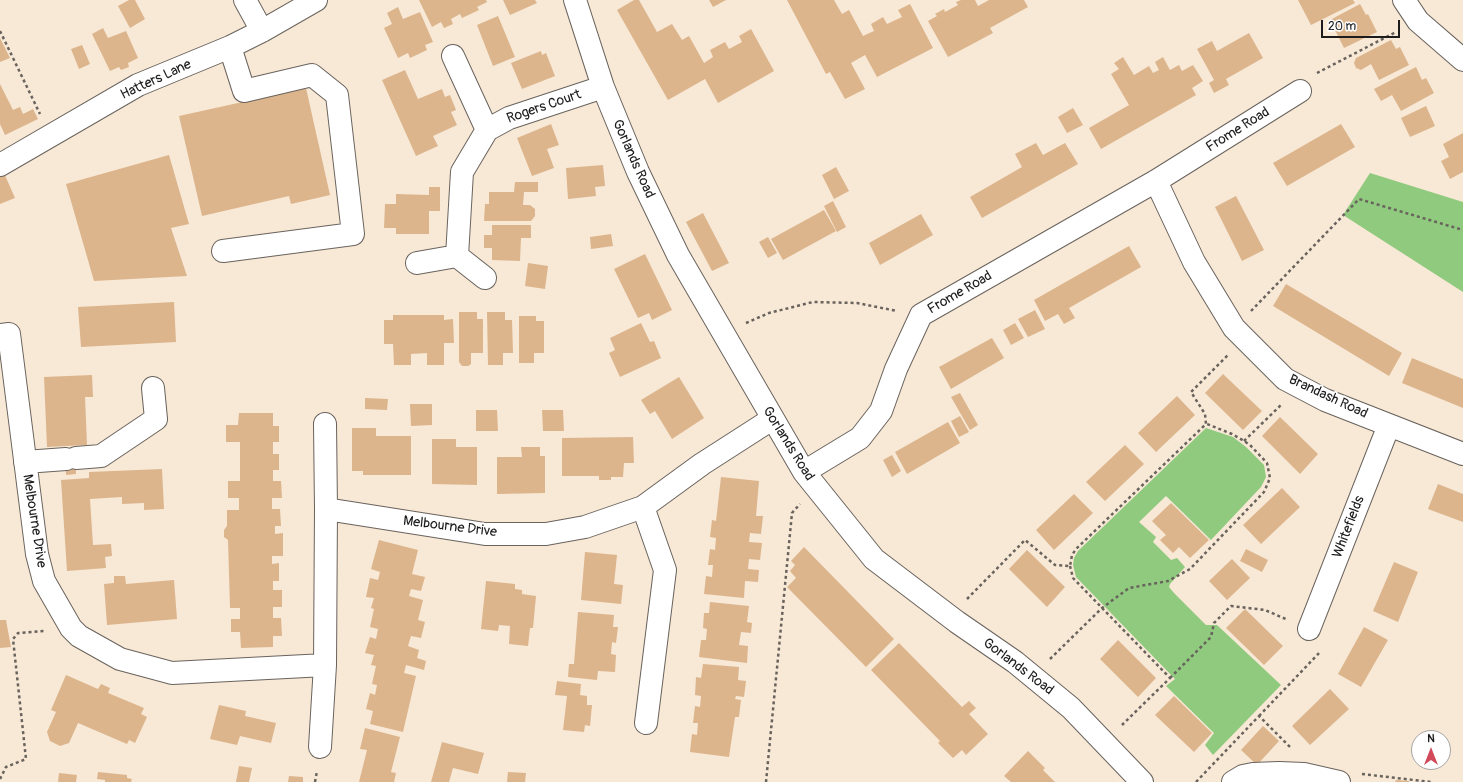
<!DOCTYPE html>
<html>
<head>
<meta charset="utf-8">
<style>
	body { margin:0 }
	#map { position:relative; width:1463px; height:782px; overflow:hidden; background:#f8e8d6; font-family:Pangolin,sans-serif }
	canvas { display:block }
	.north { position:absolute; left:1411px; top:730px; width:40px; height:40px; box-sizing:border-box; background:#fff; border:1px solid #a4a4a4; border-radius:50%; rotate:0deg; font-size:11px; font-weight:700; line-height:16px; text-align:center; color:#1c1c1c }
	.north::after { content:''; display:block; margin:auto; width:14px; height:18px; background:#d1495b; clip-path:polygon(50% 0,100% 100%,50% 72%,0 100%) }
	.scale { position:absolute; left:1321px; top:20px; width:79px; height:18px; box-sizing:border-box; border:2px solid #1c1c1c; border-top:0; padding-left:5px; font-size:12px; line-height:14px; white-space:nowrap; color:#1c1c1c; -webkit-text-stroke:3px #fff; paint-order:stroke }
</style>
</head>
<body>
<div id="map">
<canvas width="1463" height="782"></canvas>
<div class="north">N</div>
<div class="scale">20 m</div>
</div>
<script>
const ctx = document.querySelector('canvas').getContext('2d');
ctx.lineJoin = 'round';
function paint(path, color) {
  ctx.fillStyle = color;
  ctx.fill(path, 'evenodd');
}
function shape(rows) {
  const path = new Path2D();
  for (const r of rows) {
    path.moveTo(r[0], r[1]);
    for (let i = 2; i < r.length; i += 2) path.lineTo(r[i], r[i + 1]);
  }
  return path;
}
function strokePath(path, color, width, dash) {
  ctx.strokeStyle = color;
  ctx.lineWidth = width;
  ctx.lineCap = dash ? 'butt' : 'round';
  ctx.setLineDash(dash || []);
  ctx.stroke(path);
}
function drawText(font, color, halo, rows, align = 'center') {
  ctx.font = font + ' Pangolin,sans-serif';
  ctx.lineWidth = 3.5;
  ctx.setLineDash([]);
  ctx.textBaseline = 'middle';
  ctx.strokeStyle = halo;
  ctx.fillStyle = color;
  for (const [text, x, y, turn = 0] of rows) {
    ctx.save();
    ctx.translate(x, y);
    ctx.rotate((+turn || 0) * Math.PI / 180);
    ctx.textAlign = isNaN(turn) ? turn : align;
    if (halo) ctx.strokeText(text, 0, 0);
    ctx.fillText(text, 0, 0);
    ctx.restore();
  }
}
const green = shape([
	[1370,173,1463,202,1463,292,1343,215],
	[1206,428,1233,437,1246,447,1264,465,1266,477,1261,487,1211,540,1166,496,1139,522,1156,537,1153,542,1171,560,1177,558,1185,567,1170,584,1169,587,1174,593,1206,625,1217,625,1281,685,1213,755,1205,745,1214,733,1166,686,1175,679,1076,577,1073,565,1074,558,1078,551]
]);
const building = shape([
	[129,0,135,0,145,19,130,28,118,6],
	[419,0,486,0,487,2,477,7,479,10,462,18,460,14,451,19,453,24,444,28,441,22,432,27],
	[503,0,535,0,537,3,510,15],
	[634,0,639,0,657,32,672,24,682,40,689,36,704,63,713,57,710,50,725,42,729,49,742,42,739,36,751,29,774,71,718,103,705,79,668,100,617,10],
	[709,0,726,0,713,7],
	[787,0,834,0,842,14,849,10,863,36,874,31,871,24,883,17,887,24,902,17,898,10,910,4,933,48,877,77,865,55,851,63,865,89,845,99,830,72,826,74],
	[961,0,975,0,978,6,989,0,1024,0,1028,7,990,28,993,33,948,57,928,21,937,16,935,14,944,9,945,12,958,5,956,2],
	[1298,0,1353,0,1355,3,1311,25],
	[1360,4,1366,15,1368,14,1377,32,1344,48,1330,20],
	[398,7,403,19,420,12,433,42,425,45,427,50,410,58,408,53,398,58,384,28,392,24,387,13],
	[498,16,515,57,493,66,477,25],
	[103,28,108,38,126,31,138,58,128,63,129,67,121,70,119,67,110,71,92,34],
	[1249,33,1263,58,1226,79,1229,85,1214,93,1209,83,1214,80,1197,49,1212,41,1217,51],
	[0,38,10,58,0,62],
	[1391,40,1396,49,1400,47,1409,65,1379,80,1371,64,1361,70,1356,68,1354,63,1356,58],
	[82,45,90,64,79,69,71,49],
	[541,51,542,55,546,53,555,76,522,89,511,63],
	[1123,57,1134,75,1149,66,1153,73,1159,70,1155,62,1163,57,1170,70,1179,65,1182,71,1193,65,1203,81,1192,88,1196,95,1101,149,1089,128,1129,105,1111,74,1119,69,1114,63],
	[1416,67,1422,80,1426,78,1434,93,1401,111,1392,95,1381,101,1374,89],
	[405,70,418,99,442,89,445,97,450,95,456,110,451,112,457,125,433,136,438,146,416,156,382,80],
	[0,84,13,110,20,107,23,114,33,109,38,119,5,135,0,124],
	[306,88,330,195,291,204,289,196,202,216,179,116],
	[1426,106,1435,126,1410,137,1401,118],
	[1073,108,1083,125,1067,133,1058,117],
	[551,124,559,145,547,149,554,168,532,176,517,138],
	[1341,124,1355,147,1287,186,1273,163],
	[1463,133,1463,172,1450,179,1441,161,1449,157,1443,144],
	[1036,143,1043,155,1065,143,1078,164,982,218,970,197,1022,167,1015,154],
	[169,155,189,224,171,228,187,276,94,281,66,184],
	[603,165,605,186,595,187,596,196,568,199,566,168],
	[836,167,849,191,834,199,822,175],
	[4,173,15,198,0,204,0,175],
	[515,182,538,182,538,192,524,192,523,205,530,205,535,209,535,216,531,221,484,221,485,204,489,204,489,192,514,192],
	[429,187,440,187,440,211,429,211,429,234,396,234,396,228,384,228,385,204,396,204,396,194,429,195],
	[1236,196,1264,250,1242,261,1215,207],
	[833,201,846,227,837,232,824,206],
	[824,210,836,231,783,260,771,239],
	[703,213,729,263,712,271,686,222],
	[921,214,933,235,880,265,869,243],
	[492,225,531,225,531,238,521,238,520,261,492,260,492,248,484,248,484,235,492,235],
	[611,234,613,246,591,249,590,237],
	[768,237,777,253,768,258,759,242],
	[1129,246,1141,267,1069,308,1075,318,1064,324,1058,314,1045,321,1034,300],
	[645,254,672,310,652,320,649,313,638,318,614,269],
	[528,263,548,266,545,289,525,286],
	[1286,284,1402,353,1389,376,1273,306],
	[174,302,176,342,81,347,78,307],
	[1035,310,1045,329,1028,337,1018,319],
	[459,312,477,312,477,319,483,319,483,353,471,353,471,364,468,366,462,366,459,362],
	[487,312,505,312,505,320,512,320,513,353,503,353,503,365,488,365],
	[393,315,444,315,444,320,453,319,454,343,444,343,444,365,427,365,427,353,411,354,411,365,394,365,393,344,384,344,384,320,393,320],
	[519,316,536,316,536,321,544,321,544,353,534,353,534,363,519,363],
	[641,323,650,342,654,341,661,358,620,377,609,353,615,350,610,338],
	[1015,323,1024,338,1011,345,1003,330],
	[992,338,1004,358,951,389,939,367],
	[1412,358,1463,379,1463,408,1402,383],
	[1223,374,1262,411,1243,430,1205,393],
	[92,375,93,397,85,397,87,445,47,447,44,377],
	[679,377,704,418,672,439,655,411,650,414,641,400],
	[960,393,978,425,970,430,951,397],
	[1177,396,1195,415,1156,452,1138,433],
	[365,398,388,399,387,410,365,409],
	[410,404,432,404,432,425,411,426],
	[476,410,497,410,498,431,476,431],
	[542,410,563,410,564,431,543,431],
	[239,413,273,413,273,426,279,426,279,442,273,442,273,454,279,454,279,470,273,470,273,481,281,481,282,498,272,498,272,509,280,509,281,526,275,526,275,534,283,533,283,556,272,556,272,564,279,563,279,581,273,581,273,590,282,590,282,607,273,607,273,618,281,618,282,636,273,636,273,647,241,648,240,632,231,632,231,619,240,619,240,608,230,608,228,540,224,537,224,530,227,526,227,510,239,510,239,498,228,498,228,481,240,481,240,442,226,442,226,425,238,425],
	[960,416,969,432,959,437,951,421],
	[1280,417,1318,454,1300,474,1262,436],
	[948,422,960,443,907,474,895,452],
	[352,428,376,428,376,436,411,436,411,475,363,475,363,471,352,471],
	[633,437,634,463,624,463,623,477,611,477,611,480,599,480,599,476,562,476,562,438],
	[432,439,456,439,456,447,477,447,477,485,432,484],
	[1125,445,1144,464,1105,501,1086,482],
	[521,447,540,447,540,456,545,456,545,493,497,494,497,457,522,457],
	[75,450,76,474,66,475,65,451],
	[892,455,901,471,892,477,883,460],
	[162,469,164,509,144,510,144,503,122,504,122,497,90,499,93,545,111,544,112,556,105,557,106,568,67,571,61,480,89,478,89,472],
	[721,477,759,481,756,516,763,516,761,534,750,533,749,542,762,543,760,560,749,559,748,569,759,570,758,582,745,581,744,598,704,594,706,576,712,577,713,565,708,565,710,549,715,550,716,538,710,537,712,520,716,521],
	[1438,484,1463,494,1463,522,1428,509],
	[1282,488,1300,507,1261,544,1243,525],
	[1074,494,1093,513,1054,550,1036,530],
	[1171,503,1209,540,1190,558,1179,547,1173,553,1160,540,1166,535,1152,521],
	[379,540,418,550,412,574,425,577,421,591,411,589,409,596,423,600,418,620,425,622,421,638,411,636,408,646,419,650,417,658,426,661,424,670,406,665,404,673,416,676,403,732,370,724,373,711,366,709,370,693,375,695,377,685,372,684,376,666,371,665,374,655,365,653,370,637,376,639,378,629,370,627,374,609,371,608,374,598,366,597,370,578,378,580,380,572,371,569],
	[804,547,894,639,866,667,787,587,796,578,790,571,795,565,791,561],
	[1246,549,1268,560,1262,572,1240,561],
	[1027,550,1065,587,1047,607,1009,569],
	[585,552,617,555,614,584,623,585,621,604,581,600],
	[1232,559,1250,578,1227,600,1209,581],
	[1394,562,1418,572,1398,622,1373,611],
	[114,576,125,576,126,584,174,580,177,619,107,625,104,584,114,583],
	[486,581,515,584,515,589,522,590,522,594,536,596,533,628,530,628,528,646,509,644,510,626,499,625,498,631,481,629],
	[710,602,749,606,747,622,752,623,751,633,741,632,739,645,748,646,747,663,699,657,701,640,706,640,707,629,703,628,704,613,709,613],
	[1245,609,1283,646,1264,665,1226,628],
	[578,612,614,615,613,627,618,627,616,643,612,642,611,654,616,655,615,672,598,671,597,680,568,677,569,664,574,664],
	[0,620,6,620,11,647,0,648],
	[1364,627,1388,640,1361,687,1338,674],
	[1118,640,1156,678,1138,697,1100,659],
	[899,643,962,707,969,701,976,708,969,714,988,734,966,755,962,750,953,758,938,743,940,741,871,670],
	[703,664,739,667,738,680,746,681,744,697,736,696,735,699,741,700,739,717,735,717,729,757,690,752,692,734,697,735,698,723,693,723,695,706,700,707,701,696,695,695,696,677,701,678],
	[66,675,98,689,101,684,110,688,108,693,144,708,141,714,147,717,135,743,129,740,127,744,78,723,69,743,60,746,50,741,47,732,56,712,51,710],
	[557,681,581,684,580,695,587,696,587,705,592,705,590,726,585,725,584,732,563,730,567,696,555,695],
	[1330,689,1349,709,1310,745,1292,726],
	[1174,696,1212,733,1194,752,1155,715],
	[219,705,246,711,245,716,276,723,271,743,240,736,237,745,210,739],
	[1263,726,1279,741,1257,765,1241,750],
	[365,728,400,737,391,772,396,773,394,782,359,782,367,750,360,749],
	[442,742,484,753,478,774,453,768,449,782,431,782],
	[1028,751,1045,768,1043,770,1055,782,1011,782,1004,776],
	[239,766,252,768,249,782,236,782],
	[98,772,127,775,127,778,132,779,131,782,105,782,105,780,97,779],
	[508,772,526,773,525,782,507,782],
	[59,773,77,775,76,782,58,782],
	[289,776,303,777,303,782,288,782],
	[1396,780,1409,781,1409,782,1395,782]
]);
const path = shape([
	[0,31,40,114],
	[1317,73,1396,32],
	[1251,311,1359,199,1463,230],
	[746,323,769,313,813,302,857,303,897,311],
	[1244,441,1282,404],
	[1070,566,1073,578,1170,678,1122,725],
	[967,599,1025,540,1055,565,1070,566,1072,555,1076,549,1206,424,1205,414,1191,392,1228,355],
	[1050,659,1102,608,1129,588,1168,581,1190,569,1264,492,1270,478,1267,463,1250,445,1244,441,1232,434,1207,424],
	[1170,678,1211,637,1214,623,1231,606,1265,610,1288,620],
	[1259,716,1321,651],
	[1362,774,1431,782],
	[0,779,6,767,26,759,13,639,18,633,44,631],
	[315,782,317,771],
	[766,782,792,513,800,504],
	[1196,782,1259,716,1291,748]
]);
const minor = shape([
	[245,0,262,31],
	[575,0,603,87,638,172,678,255,804,472,874,559,957,622,1015,662,1071,708,1142,782],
	[1404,0,1418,21,1463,60],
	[453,56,487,130],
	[0,165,138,85,230,47,262,31,316,0],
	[1156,181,1194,262,1234,328,1285,379,1325,400,1463,454],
	[223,251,353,234,337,95,312,75,244,91,230,47],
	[417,263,457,256],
	[485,278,457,256,462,172,487,130,509,118,603,87],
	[0,335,9,334,37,554,44,581,71,628,79,636,120,659,172,673,325,665],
	[76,458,101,456,156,419,153,388],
	[25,462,66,459],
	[804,472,860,438,881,411,896,369,921,315,1156,181,1300,91],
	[643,507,665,570,646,723],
	[326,509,485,534,546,534,585,527,643,507,702,464,772,419],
	[1309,629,1389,425],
	[320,747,325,665,326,509,325,424],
	[1233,782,1243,776,1253,774,1279,773,1304,774,1339,782]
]);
const streetNames = [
	["Hatters Lane",156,80,-25],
	["Rogers Court",544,107,-19],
	["Frome Road",1238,130,-32],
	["Gorlands Road",633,159,66],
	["Frome Road",960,293,-30],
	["Brandash Road",1328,397,25],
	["Gorlands Road",788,444,58],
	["Melbourne Drive",34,521,81],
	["Melbourne Drive",450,527,7],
	["Whitefields",1349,527,-69],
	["Gorlands Road",1018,667,37]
];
paint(green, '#8fca7e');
paint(building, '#dcb58c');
strokePath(minor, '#69635d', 24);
strokePath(path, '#69635d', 2.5, [3, 3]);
strokePath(minor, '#fff', 22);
drawText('14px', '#1c1c1c', '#fff', streetNames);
</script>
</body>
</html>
